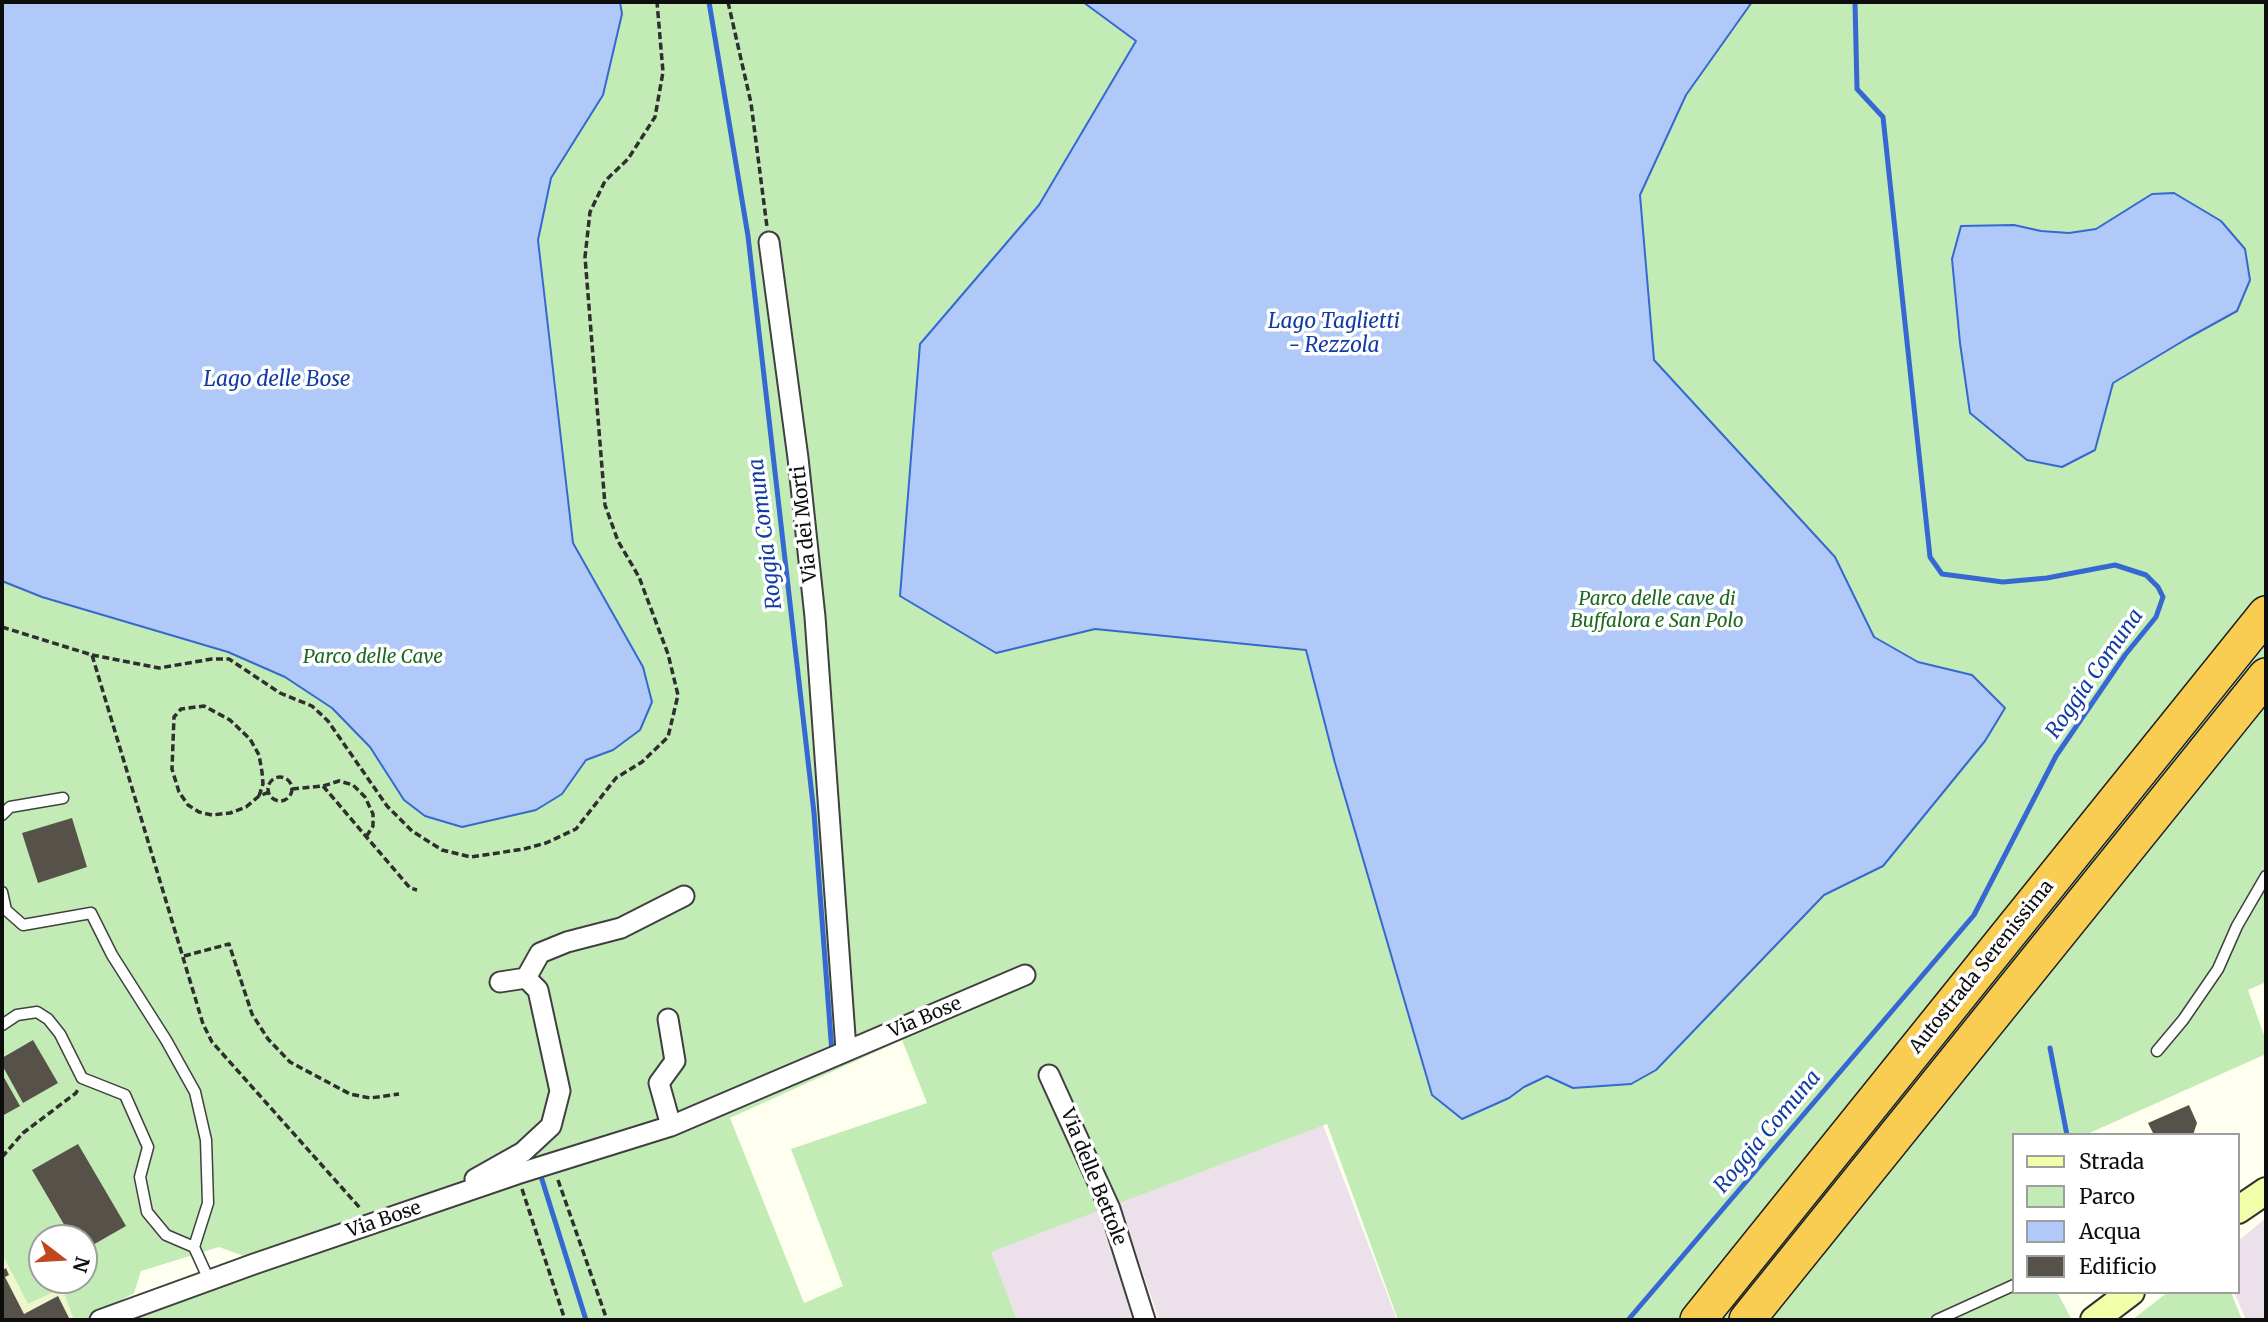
<!DOCTYPE html>
<html>
<head>
<meta charset="utf-8">
<style>
	body { margin:0 }
	#map { position:relative; width:2268px; height:1322px; overflow:hidden; background:#feffee; font-family:Merriweather,serif }
	canvas { display:block }
	.frame { position:absolute; inset:0; border:4px solid #0d0d0d; pointer-events:none }
	.legend { position:absolute; left:2012px; top:1133px; width:228px; height:161px; box-sizing:border-box; background:#fff; border:2px solid #9e9e9e; margin:0; padding:9px 12px; list-style:none; font-size:21px; color:#0d0d0d }
	.legend li { display:flex; align-items:center; gap:14px; height:35px }
	.legend b { width:35px; border:2px solid #9e9e9e }
	.north { position:absolute; left:28px; top:1224px; width:70px; height:70px; box-sizing:border-box; background:#fff; border:2px solid #9e9e9e; border-radius:50%; rotate:107deg; font-size:19px; font-weight:700; line-height:28px; text-align:center; color:#0d0d0d }
	.north::after { content:''; display:block; margin:auto; width:24px; height:32px; background:#c24620; clip-path:polygon(50% 0,100% 100%,50% 72%,0 100%) }
</style>
</head>
<body>
<div id="map">
<canvas width="2268" height="1322"></canvas>
<div class="frame"></div>
<ul class="legend">
<li><b style="height:9px;background:#f1ffa9"></b>Strada</li>
<li><b style="height:19px;background:#c3ebb6"></b>Parco</li>
<li><b style="height:19px;background:#b1c9f8"></b>Acqua</li>
<li><b style="height:19px;background:#565249"></b>Edificio</li>
</ul>
<div class="north">N</div>
</div>
<script>
const ctx = document.querySelector('canvas').getContext('2d');
ctx.lineJoin = 'round';
function paint(path, color) {
  ctx.fillStyle = color;
  ctx.fill(path, 'evenodd');
}
function shape(rows) {
  const path = new Path2D();
  for (const r of rows) {
    if (r.length === 3) {
      path.moveTo(r[0] + r[2], r[1]);
      path.arc(r[0], r[1], r[2], 0, 2 * Math.PI);
      continue;
    }
    path.moveTo(r[0], r[1]);
    for (let i = 2; i < r.length; i += 2) path.lineTo(r[i], r[i + 1]);
  }
  return path;
}
function strokePath(path, color, width, dash) {
  ctx.strokeStyle = color;
  ctx.lineWidth = width;
  ctx.lineCap = dash ? 'butt' : 'round';
  ctx.setLineDash(dash || []);
  ctx.stroke(path);
}
function drawText(font, color, halo, rows, align = 'center') {
  ctx.font = font + ' Merriweather,serif';
  ctx.lineWidth = 7;
  ctx.setLineDash([]);
  ctx.textBaseline = 'middle';
  ctx.strokeStyle = halo;
  ctx.fillStyle = color;
  for (const [text, x, y, turn = 0] of rows) {
    ctx.save();
    ctx.translate(x, y);
    ctx.rotate((+turn || 0) * Math.PI / 180);
    ctx.textAlign = isNaN(turn) ? turn : align;
    if (halo) ctx.strokeText(text, 0, 0);
    ctx.fillText(text, 0, 0);
    ctx.restore();
  }
}
const industrial = shape([
	[1323,1125,1397,1320,1159,1320,1119,1203],
	[1099,1211,1133,1320,1017,1320,990,1252],
	[2266,1218,2266,1320,2246,1320,2234,1292,2238,1292,2238,1241]
]);
const farmland = shape([
	[2,1254,28,1304,62,1288,74,1320,2,1320]
]);
const green = shape([
	[2,2,2266,2,2266,982,2248,990,2266,1041,2266,1054,2085,1135,2014,1135,2014,1292,2057,1292,2072,1320,1398,1320,1327,1124,991,1252,1017,1320,112,1320,558,1159,543,1155,252,1259,219,1247,141,1271,134,1293,86,1320,74,1320,62,1288,28,1304,2,1254],
	[902,1040,927,1103,791,1149,843,1286,804,1303,730,1118],
	[42,1238,84,1238,84,1280,42,1280],
	[2168,1292,2231,1292,2242,1320,2132,1320]
]);
const water = shape([
	[2,2,620,2,622,14,603,95,551,178,538,240,573,543,643,667,652,702,640,730,613,750,586,760,562,794,536,810,462,827,425,816,404,800,370,747,332,708,285,677,228,652,42,597,2,581,2,2],
	[1083,2,1752,2,1686,95,1640,195,1654,360,1835,557,1874,637,1918,662,1972,675,2005,708,1985,741,1883,866,1824,895,1656,1070,1631,1084,1573,1088,1547,1076,1524,1087,1509,1098,1462,1119,1432,1095,1335,763,1306,650,1095,629,996,653,900,596,920,344,1039,205,1136,41,1083,2],
	[2174,193,2221,221,2245,249,2250,280,2237,311,2188,338,2113,383,2095,450,2062,467,2027,460,1970,413,1960,343,1952,259,1961,226,2014,225,2041,231,2069,233,2096,229,2152,194,2174,193]
]);
const stream = shape([
	[709,2,748,236,814,813,832,1053],
	[2050,1048,2067,1135],
	[539,1170,586,1320],
	[1628,1320,1974,915,2056,756,2125,655,2156,617,2163,597,2158,587,2146,575,2115,565,2047,578,2003,582,1942,574,1930,557,1883,117,1857,89,1855,2]
]);
const building = shape([
	[72,818,87,867,38,883,22,833],
	[33,1040,58,1083,23,1103,2,1065,2,1058],
	[2,1074,20,1106,2,1116],
	[2189,1105,2197,1123,2193,1135,2154,1135,2148,1123],
	[78,1144,126,1226,84,1250,84,1238,72,1238,32,1170],
	[6,1268,9,1275,5,1277,24,1314,58,1296,70,1320,2,1320,2,1271]
]);
const path = shape([
	[728,2,751,103,767,227],
	[2,627,92,655,203,1024,212,1042,360,1208],
	[92,655,159,668,212,659,229,659,280,693,312,706,328,721,387,806,412,831,442,850,471,857,524,849,546,843,576,829,616,778,642,762,668,737,678,695,668,654,639,577,618,541,605,505,585,257,590,212,605,181,628,159,655,117,663,72,657,2],
	[280,789,12],
	[323,786,410,888,417,890],
	[292,789,323,786,339,781,353,785,365,797,373,814,373,826,366,837],
	[259,796,263,784,262,772,259,755,250,739,230,720,204,706,181,709,174,717,172,769,179,792,188,805,199,812,212,815,230,813,246,807,259,796,269,792],
	[184,956,229,944,252,1014,268,1039,290,1062,350,1094,370,1098,399,1094],
	[2,1157,23,1133,76,1093,78,1089],
	[558,1180,607,1320],
	[522,1189,565,1320]
]);
const lane = shape([
	[2,815,10,807,63,798],
	[2,892,6,910,23,925,91,913,112,955,166,1040,195,1092,206,1140,208,1203,194,1247],
	[2,1025,17,1015,37,1012,48,1019,60,1034,82,1078,125,1095,148,1147,140,1177,147,1212,166,1235,194,1247,209,1280],
	[2157,1051,2183,1020,2218,969,2237,926,2266,876],
	[1937,1320,2014,1285]
]);
const street = shape([
	[769,242,798,458,815,617,846,1050],
	[526,978,540,953,567,942,621,928,684,896],
	[668,1019,675,1061,659,1083,671,1126],
	[1049,1075,1110,1209,1145,1320],
	[475,1179,523,1152,551,1126,560,1091,538,990,526,978,500,982],
	[100,1320,254,1264,517,1174,671,1126,1025,975]
]);
const secondary = shape([
	[2238,1210,2266,1191],
	[2094,1320,2131,1292]
]);
const highway = shape([
	[1698,1320,2266,614],
	[1747,1320,2266,676]
]);
const streetNames = [
	["Via dei Morti",805,524,-96],
	["Autostrada Serenissima",1982,967,-51],
	["Via Bose",925,1018,-23],
	["Via delle Bettole",1093,1177,68],
	["Via Bose",384,1220,-19]
];
const parkNames = [
	["Parco delle cave di",1657,600],
	["Buffalora e San Polo",1657,622],
	["Parco delle Cave",373,658]
];
const waterNames = [
	["Lago Taglietti",1334,322],
	["- Rezzola",1334,346],
	["Lago delle Bose",277,380],
	["Roggia Comuna",766,534,-97],
	["Roggia Comuna",2095,674,-55],
	["Roggia Comuna",1768,1132,-50]
];
paint(industrial, '#ece1eb');
paint(farmland, '#eef6cd');
paint(green, '#c3ebb6');
paint(water, '#b1c9f8');
strokePath(water, '#3568d2', 2);
strokePath(stream, '#3568d2', 5);
paint(building, '#565249');
strokePath(lane, '#404040', 13);
strokePath(street, '#404040', 23);
strokePath(secondary, '#2f2f2f', 30);
strokePath(highway, '#1e1e1e', 38);
strokePath(path, '#2f2f2f', 3.5, [7, 3.5]);
strokePath(lane, '#fff', 10);
strokePath(street, '#fff', 19);
strokePath(secondary, '#f1ffa9', 26);
strokePath(highway, '#f9cd52', 35);
drawText('19px', '#0d0d0d', '#fff', streetNames);
drawText('italic 19px', '#1b6821', '#fff', parkNames);
drawText('italic 21px', '#123ca4', '#fff', waterNames);
</script>
</body>
</html>
